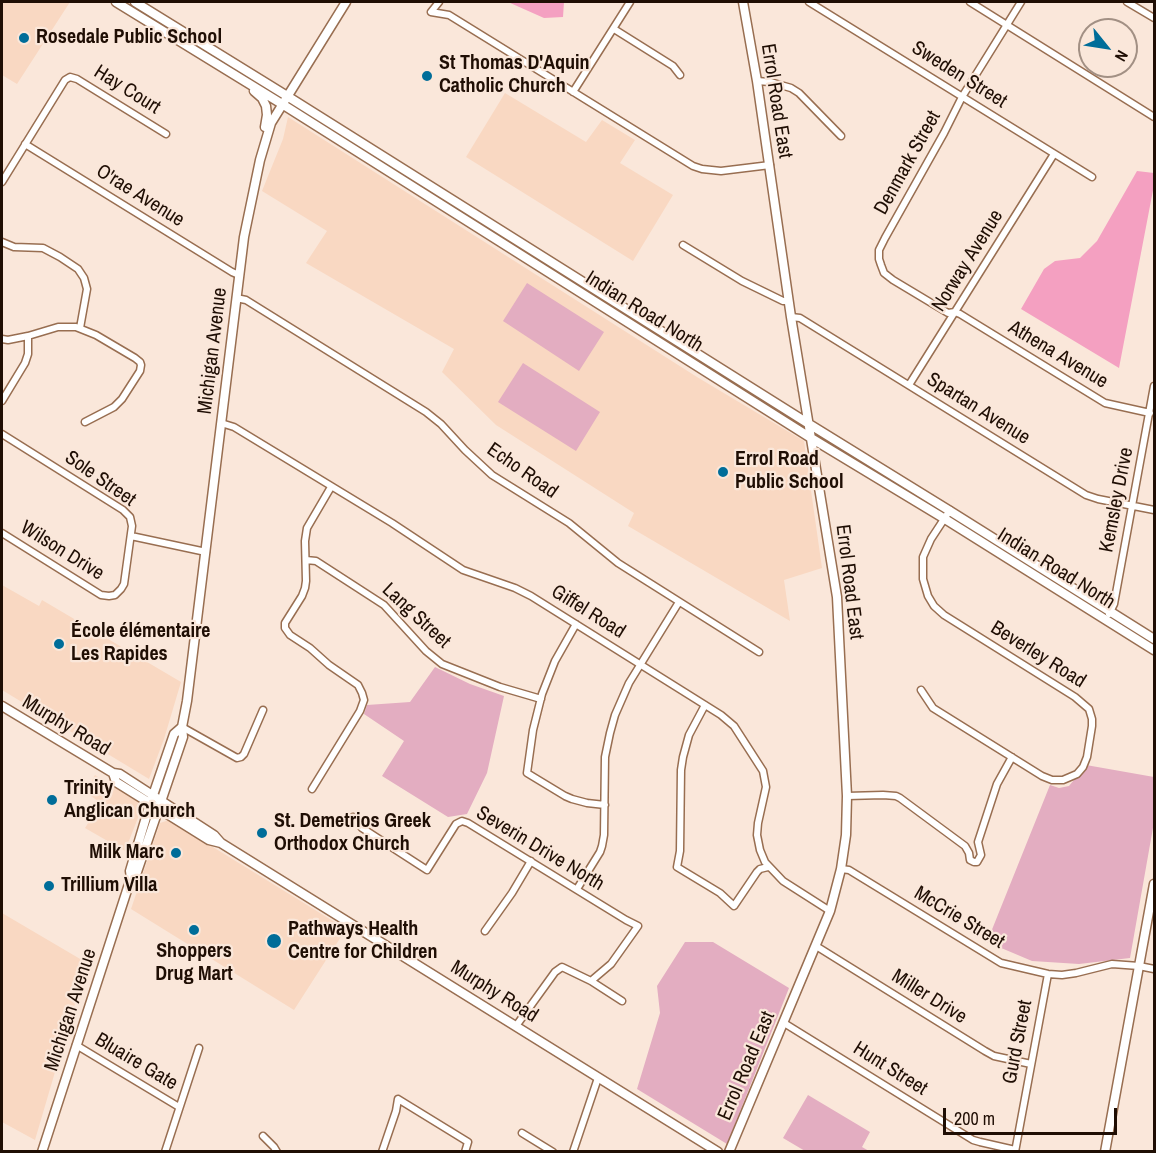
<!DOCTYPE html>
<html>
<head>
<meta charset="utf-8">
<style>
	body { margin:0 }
	#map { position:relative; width:1156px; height:1153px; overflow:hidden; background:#fae7da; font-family:"Archivo Narrow",sans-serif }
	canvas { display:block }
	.frame { position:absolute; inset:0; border:3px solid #1f0e04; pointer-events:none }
	.north { position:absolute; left:1078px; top:18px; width:60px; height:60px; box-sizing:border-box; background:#fae7da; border:2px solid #a29084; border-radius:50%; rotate:120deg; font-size:16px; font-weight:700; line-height:24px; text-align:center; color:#1f0e04 }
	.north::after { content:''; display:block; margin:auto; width:21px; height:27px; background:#006d99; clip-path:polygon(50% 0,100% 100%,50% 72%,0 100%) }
	.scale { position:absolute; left:943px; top:1108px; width:174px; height:27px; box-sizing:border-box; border:3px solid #1f0e04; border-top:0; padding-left:8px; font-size:18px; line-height:21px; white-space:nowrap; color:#1f0e04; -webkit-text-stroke:4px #fae7da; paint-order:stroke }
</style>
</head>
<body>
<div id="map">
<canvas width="1156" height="1153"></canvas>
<div class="frame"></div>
<div class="north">N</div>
<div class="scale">200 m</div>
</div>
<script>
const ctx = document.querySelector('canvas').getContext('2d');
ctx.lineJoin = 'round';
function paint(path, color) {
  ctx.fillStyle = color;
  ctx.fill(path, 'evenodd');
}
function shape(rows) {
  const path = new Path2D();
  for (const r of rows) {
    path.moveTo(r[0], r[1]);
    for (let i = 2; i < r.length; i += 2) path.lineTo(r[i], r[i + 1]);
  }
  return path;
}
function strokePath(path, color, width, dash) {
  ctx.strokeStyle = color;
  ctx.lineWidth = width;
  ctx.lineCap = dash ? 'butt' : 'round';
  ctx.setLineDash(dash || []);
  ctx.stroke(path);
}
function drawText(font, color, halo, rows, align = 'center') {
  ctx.font = font + ' "Archivo Narrow",sans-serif';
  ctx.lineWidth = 4.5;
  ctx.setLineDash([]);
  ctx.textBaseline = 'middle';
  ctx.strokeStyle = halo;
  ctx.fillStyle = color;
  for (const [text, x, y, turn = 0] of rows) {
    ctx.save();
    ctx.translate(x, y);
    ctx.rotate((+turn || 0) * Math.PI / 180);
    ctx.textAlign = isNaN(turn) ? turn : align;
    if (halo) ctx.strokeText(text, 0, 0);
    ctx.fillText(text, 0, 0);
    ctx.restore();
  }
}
const built = shape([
	[2,2,70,2,17,84,2,75],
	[505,93,586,142,602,120,635,140,620,163,673,195,633,261,466,157],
	[288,117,697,377,804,441,822,568,784,580,790,621,628,526,634,513,496,425,442,372,454,349,306,263,327,231,262,191,283,139],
	[2,585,39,606,42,600,181,682,164,739,149,779,2,690],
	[95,775,143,805,125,851,85,828,101,803,85,792],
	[169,820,346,929,294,1010,131,909,160,823],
	[2,913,87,963,35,1140,2,1122]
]);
const green = shape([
	[527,283,604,332,579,371,503,321],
	[523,363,600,412,576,451,498,402],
	[435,667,470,684,504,696,487,773,467,814,448,817,382,776,404,741,364,714,367,705,410,702],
	[1086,765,1154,777,1154,822,1130,958,1079,964,1032,961,987,942,1050,785,1059,788,1069,786],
	[685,942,713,942,789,988,727,1144,637,1089,660,1013,657,986],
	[808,1095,870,1132,862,1147,869,1151,805,1151,783,1138]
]);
const forest = shape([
	[508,2,564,2,563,17,544,18],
	[1137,171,1154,173,1154,185,1119,368,1021,309,1044,269,1055,261,1080,258,1097,241]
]);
const street = shape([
	[439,2,431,12,449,15,693,166,702,169,721,171,770,165],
	[809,2,1092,177],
	[970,2,1154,117],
	[1021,2,962,97,944,133,885,238,879,250,879,259,881,265,884,273,893,280,948,313,955,312,960,314,1105,403,1150,413],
	[1127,2,1154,18],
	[614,29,673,66,680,75],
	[757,81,770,82,791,88,799,93,841,136],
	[573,92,630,2],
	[25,144,232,272,239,275],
	[2,182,65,80,70,77,77,79,166,134],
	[2,242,14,247,43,248,60,257,78,269,84,278,87,289,80,328],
	[683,245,742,281,783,301,789,301],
	[236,298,246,300,426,412,441,424,465,450,492,475,569,523,618,563,759,652],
	[791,317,800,318,1086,495,1098,499,1154,510],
	[2,339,8,340,28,336,58,327,76,327,96,335,135,358,140,362,141,365,140,371,122,399,114,407,85,422],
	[909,385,1054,154],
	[2,401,25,363,28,354,28,336],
	[221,423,234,427,392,523,463,570,515,588,531,596,721,715,734,726,763,771,766,787,758,823,757,835,760,850,765,862,783,881,830,911],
	[2,434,123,510,130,517,132,526,124,584,121,589,115,595,109,596,101,595,2,533],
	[131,536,206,552],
	[306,560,316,561,384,605,426,651,442,664,500,687,541,699],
	[1109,614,1114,604,1154,386],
	[576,624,555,661,542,694,533,730,527,773,565,796,572,799,587,803,605,805],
	[921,690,933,708,1042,776,1052,780,1063,780,1077,774,1083,767,1087,757,1092,726,1092,719,1089,709,1075,697,944,615,934,606,928,596,923,579,923,557,931,539,950,510],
	[705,705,689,735,683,757,681,770,680,851,677,867,720,893,734,906,757,872,760,869,768,867],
	[182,727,237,758,241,757,244,754,263,710],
	[312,789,360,711,364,700,362,693,358,685,329,665,310,648,290,635,285,628,285,623,302,596,305,588,306,581,305,541,307,528,331,487],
	[847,796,883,795,896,796,900,798,965,846,969,853,970,860,974,862,977,862,981,855,978,842,997,784,1012,757],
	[353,817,362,828,427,870,456,824,462,821,468,823,626,920,638,926,611,964,591,981],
	[841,869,849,870,1001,963,1048,974,1062,975,1076,973,1112,964,1139,966,1154,969],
	[577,889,600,852,602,846,604,835,605,757,610,733,615,715,629,683,679,602],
	[485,931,512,893,531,861],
	[816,946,985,1051,994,1056,1031,1064],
	[784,1023,973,1140,980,1142,1015,1150],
	[516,1026,555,972,562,967,591,981,622,1001],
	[76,1045,179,1107],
	[522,1133,553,1152],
	[263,1136,274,1147,277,1152],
	[165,1152,199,1048],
	[382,1152,396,1111,398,1099,468,1142,465,1152],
	[573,1152,598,1078],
	[1015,1152,1048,974]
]);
const secondary = shape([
	[116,2,282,104,811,438,945,519,1154,650],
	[135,2,287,96,809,424,950,511,1154,639],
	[254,91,262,98,266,106,267,115,265,127],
	[2,706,113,773,120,774,214,835,221,843,718,1152],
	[113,773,116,782,209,840,221,843],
	[131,878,130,871,150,804,174,734,182,727],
	[42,1152,131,878,137,872,183,737,182,727,187,701,244,237,260,160,271,123,346,2],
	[729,1152,830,911,841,869,846,835,847,796,837,597,791,317,757,81,743,2],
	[1105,1152,1154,884]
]);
const markers = [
	[24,38,6,"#006d99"],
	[427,76,6,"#006d99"],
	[723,472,6,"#006d99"],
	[59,644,6,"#006d99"],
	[52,800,6,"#006d99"],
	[262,833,6,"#006d99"],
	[176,853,6,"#006d99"],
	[49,886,6,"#006d99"],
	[194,930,6,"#006d99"],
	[274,941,8,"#006d99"]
];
const poiNames = [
	["Rosedale Public School",36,38],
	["St Thomas D'Aquin",439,64],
	["Catholic Church",439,87],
	["Errol Road",735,460],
	["Public School",735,483],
	["École élémentaire",71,632],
	["Les Rapides",71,655],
	["Trinity",64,789],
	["Anglican Church",64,812],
	["St. Demetrios Greek",274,822],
	["Orthodox Church",274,845],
	["Milk Marc",164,853,"right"],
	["Trillium Villa",61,886],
	["Pathways Health",288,930],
	["Centre for Children",288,953],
	["Shoppers",194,952,"center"],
	["Drug Mart",194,975,"center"]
];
const streetNames = [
	["Sweden Street",959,75,32],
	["Hay Court",127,90,32],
	["Errol Road East",776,101,81],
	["Denmark Street",908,163,-61],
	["O'rae Avenue",140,196,32],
	["Norway Avenue",968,261,-58],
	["Indian Road North",644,312,32],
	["Michigan Avenue",213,351,-83],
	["Athena Avenue",1058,355,31],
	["Spartan Avenue",978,409,32],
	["Echo Road",522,471,35],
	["Sole Street",100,479,35],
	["Kemsley Drive",1117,500,-79],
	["Wilson Drive",62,551,32],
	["Indian Road North",1056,569,32],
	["Errol Road East",849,582,83],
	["Giffel Road",588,612,32],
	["Lang Street",416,616,43],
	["Beverley Road",1038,655,32],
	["Murphy Road",66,726,31],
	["Severin Drive North",540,849,31],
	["McCrie Street",959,918,31],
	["Murphy Road",494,992,32],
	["Miller Drive",929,997,32],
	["Michigan Avenue",71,1010,-72],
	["Gurd Street",1018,1042,-79],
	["Bluaire Gate",136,1062,31],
	["Errol Road East",747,1066,-67],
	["Hunt Street",890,1069,32]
];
paint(built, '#f9d8c2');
paint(green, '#e3adc1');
paint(forest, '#f4a0c1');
strokePath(street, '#986e51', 9);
strokePath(secondary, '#986e51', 11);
strokePath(street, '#fff', 6);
strokePath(secondary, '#fff', 8);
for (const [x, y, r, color] of markers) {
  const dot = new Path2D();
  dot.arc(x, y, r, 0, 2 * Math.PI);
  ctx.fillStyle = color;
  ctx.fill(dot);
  strokePath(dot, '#fae7da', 2);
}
drawText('bold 20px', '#1f0e04', '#fae7da', poiNames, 'left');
drawText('20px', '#1f0e04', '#fae7da', streetNames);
</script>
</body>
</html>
